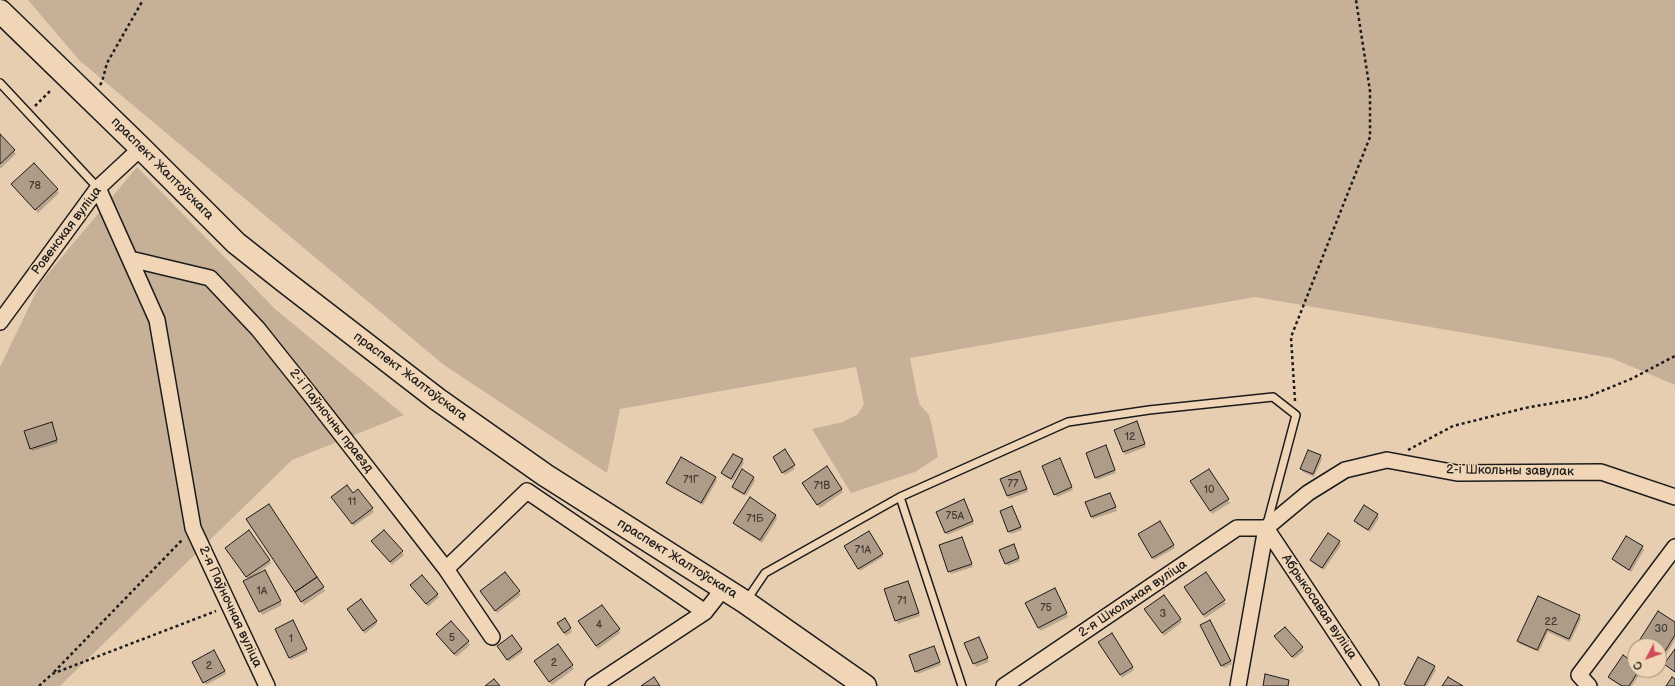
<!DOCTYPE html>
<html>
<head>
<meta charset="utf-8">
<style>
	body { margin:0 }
	#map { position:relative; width:1675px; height:686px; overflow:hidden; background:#e8ceb1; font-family:"Balsamiq Sans",sans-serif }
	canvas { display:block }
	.north { position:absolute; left:1627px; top:638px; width:40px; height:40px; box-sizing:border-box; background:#f0d5b7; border:1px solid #9b8b79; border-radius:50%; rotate:229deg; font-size:11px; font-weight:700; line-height:16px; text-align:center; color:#1c1c1c }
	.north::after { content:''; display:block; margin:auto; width:14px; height:18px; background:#d1495b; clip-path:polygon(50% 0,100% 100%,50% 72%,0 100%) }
</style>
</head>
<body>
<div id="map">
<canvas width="1675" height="686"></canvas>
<div class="north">С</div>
</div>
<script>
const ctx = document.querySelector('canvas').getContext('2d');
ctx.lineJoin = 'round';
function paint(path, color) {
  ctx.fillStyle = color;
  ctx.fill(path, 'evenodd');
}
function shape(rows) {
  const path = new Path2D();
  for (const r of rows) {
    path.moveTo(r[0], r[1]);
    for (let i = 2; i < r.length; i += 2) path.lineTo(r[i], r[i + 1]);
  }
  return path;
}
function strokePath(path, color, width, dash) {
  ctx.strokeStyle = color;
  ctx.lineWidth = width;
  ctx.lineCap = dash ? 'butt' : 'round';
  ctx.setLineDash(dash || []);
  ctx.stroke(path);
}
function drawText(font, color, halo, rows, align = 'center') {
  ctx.font = font + ' "Balsamiq Sans",sans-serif';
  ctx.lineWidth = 3;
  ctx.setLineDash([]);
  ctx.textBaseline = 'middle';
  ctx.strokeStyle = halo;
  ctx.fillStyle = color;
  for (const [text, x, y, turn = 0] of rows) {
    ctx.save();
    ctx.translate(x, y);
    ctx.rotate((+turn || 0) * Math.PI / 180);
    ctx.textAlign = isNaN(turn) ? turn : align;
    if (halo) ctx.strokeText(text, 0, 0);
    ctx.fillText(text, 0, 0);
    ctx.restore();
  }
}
const green = shape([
	[28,0,1675,0,1675,385,1611,358,1255,297,910,358,917,394,920,405,929,415,932,426,938,457,915,472,851,493,812,429,843,422,858,414,864,404,856,367,620,409,607,473,444,365,80,61],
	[137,167,275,309,404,415,292,460,60,686,0,686,0,367,41,282]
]);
const shadow = shape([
	[0,136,16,154,0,169],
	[14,187,57,190,59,193,38,213],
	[1138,425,1146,447,1125,455,1115,431],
	[53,426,58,443,32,451,31,448],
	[1108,450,1116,473,1097,480,1096,477],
	[785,451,795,469,785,475,774,457],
	[1320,456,1322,459,1314,477,1303,472,1301,468],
	[742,460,744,463,733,481,724,476,723,473],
	[1061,462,1073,490,1057,497,1055,494],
	[1208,470,1230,503,1212,514,1191,481],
	[1021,476,1028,492,1009,499,1001,479],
	[715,477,717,480,703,505,669,486,668,483],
	[754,478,755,481,746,496,735,490,733,487],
	[805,486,841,489,843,492,820,508],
	[353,494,372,509,374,512,354,526,334,500],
	[1110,494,1117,511,1093,519,1092,516],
	[750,499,776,516,777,519,762,543,736,526,734,523],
	[966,504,974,524,947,535,946,532],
	[269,505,325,591,304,605,248,519],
	[1014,510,1022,530,1011,534,1001,512],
	[1377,514,1379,518,1370,532,1357,524,1355,521],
	[1159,522,1175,548,1154,560,1139,535],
	[868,533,883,557,860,571,846,547],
	[1329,535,1339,542,1341,545,1324,570,1313,563,1311,560],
	[962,538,973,567,951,574,949,571],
	[374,545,402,552,404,555,392,565],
	[1642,547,1644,550,1631,572,1615,562,1613,559],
	[1015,549,1020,561,1008,566,1006,563],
	[228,551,269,560,271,563,255,575,256,576,265,571,282,605,262,615,245,581,248,579],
	[505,573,521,595,497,613,483,594],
	[1206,573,1226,604,1205,618,1185,587],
	[910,585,920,616,898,624,896,620],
	[411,586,437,594,439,597,428,607],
	[1054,589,1068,617,1040,631,1026,603],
	[1164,596,1182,622,1164,636,1147,613],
	[1539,597,1579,616,1581,619,1570,642,1548,632,1539,652,1520,644,1518,641],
	[350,612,376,621,377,624,365,634],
	[564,620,572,632,566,636,558,623],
	[1675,623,1675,640,1664,658,1659,655,1659,646,1645,646,1640,641],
	[294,625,308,652,291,660,289,657],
	[581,625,619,630,620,633,598,649],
	[1111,634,1134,670,1122,678,1100,642],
	[437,635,468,642,470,645,456,657],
	[1275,636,1302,648,1304,651,1294,659],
	[980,641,989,662,976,667,965,643],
	[558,646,574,669,552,685,537,665],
	[521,649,523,652,509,662,500,650],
	[935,650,941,665,918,674,916,671],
	[214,652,226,674,206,685,193,663],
	[1231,662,1232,664,1224,668,1222,666],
	[1635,665,1635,670,1642,671,1632,686,1621,686,1611,680,1610,677],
	[1434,667,1436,670,1427,686,1406,686,1405,684]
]);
const building = shape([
	[0,134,15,150,0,164,0,134],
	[34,163,58,189,35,210,11,184,34,163],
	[1137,421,1145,444,1123,452,1114,430,1137,421],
	[52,422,57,440,30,449,24,431,52,422],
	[1106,445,1115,470,1095,478,1086,453,1106,445],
	[785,449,795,465,782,473,773,457,785,449],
	[1308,450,1321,455,1313,474,1300,469,1308,450],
	[733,454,743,459,731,479,721,473,733,454],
	[681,457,716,477,701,503,666,483,681,457],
	[1060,458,1072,487,1054,495,1042,466,1060,458],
	[827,466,842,489,817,505,802,483,827,466],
	[742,469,754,477,744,494,732,487,742,469],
	[1209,469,1229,499,1210,511,1190,481,1209,469],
	[1020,471,1027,489,1007,496,1000,479,1020,471],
	[347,485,353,493,358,489,373,508,352,524,331,497,347,485],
	[1110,493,1116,507,1091,517,1085,502,1110,493],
	[750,497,776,515,760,540,733,523,750,497],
	[964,499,973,521,945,533,936,512,964,499],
	[269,504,317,577,295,592,246,519,269,504],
	[1364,505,1378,514,1368,530,1354,521,1364,505],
	[1012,506,1021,527,1008,532,1000,511,1012,506],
	[1160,521,1174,545,1152,558,1138,534,1160,521],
	[249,530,270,560,246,577,225,548,249,530],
	[384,530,403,551,390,562,371,541,384,530],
	[869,531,883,554,858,569,844,546,869,531],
	[1328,533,1340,541,1322,568,1310,560,1328,533],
	[1626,536,1643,546,1629,570,1612,559,1626,536],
	[962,537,972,564,948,572,939,545,962,537],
	[1014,544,1019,558,1005,564,999,550,1014,544],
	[265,570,281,601,259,612,243,581,265,570],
	[505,572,520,591,495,611,480,591,505,572],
	[1206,572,1225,600,1203,615,1184,587,1206,572],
	[422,575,438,594,426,604,410,585,422,575],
	[317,577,324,587,301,602,295,592,317,577],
	[908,581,919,613,895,621,884,589,908,581],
	[1055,588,1067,613,1038,628,1025,603,1055,588],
	[1164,595,1181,619,1162,633,1144,609,1164,595],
	[1538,596,1580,615,1569,639,1547,629,1537,650,1517,641,1538,596],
	[361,599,377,621,363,631,347,609,361,599],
	[602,605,620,629,596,646,578,621,602,605],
	[1658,611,1675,622,1675,635,1662,656,1659,654,1659,646,1647,646,1639,641,1658,611],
	[565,618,571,628,564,633,557,623,565,618],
	[293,620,307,649,289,658,275,629,293,620],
	[1210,620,1231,661,1221,666,1200,625,1210,620],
	[451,621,469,641,454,654,436,634,451,621],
	[1285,627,1303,647,1292,657,1274,636,1285,627],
	[1112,633,1133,667,1120,675,1098,642,1112,633],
	[512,635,522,649,507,660,497,646,512,635],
	[979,637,988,658,973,664,964,643,979,637],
	[558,644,573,665,549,682,534,661,558,644],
	[934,646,940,662,915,672,909,655,934,646],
	[1675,649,1675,672,1664,664,1675,649],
	[214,650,225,671,203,683,192,662,214,650],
	[1623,655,1635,663,1635,670,1639,670,1629,686,1622,686,1608,677,1623,655],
	[1418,657,1435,666,1424,686,1408,686,1404,684,1418,657],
	[1265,674,1289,680,1288,686,1263,686,1265,674],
	[654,677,660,686,641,686,654,677],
	[1448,677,1463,686,1442,686,1448,677],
	[1672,677,1675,679,1675,686,1666,686,1672,677],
	[494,679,500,686,485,686,494,679]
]);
const path = shape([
	[100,85,102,82,107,63,143,0],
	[35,106,51,90],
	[1295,401,1291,337,1370,137,1370,91,1356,0],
	[1408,450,1453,426,1525,408,1587,397,1631,379,1675,356],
	[54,672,182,540],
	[39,686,52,674,216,611]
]);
const lane = shape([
	[0,83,98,188],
	[900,497,962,686],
	[746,601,765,573,900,497,1068,422,1149,410,1273,397,1296,415,1267,524]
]);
const street = shape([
	[98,188,157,320,193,528,267,686],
	[130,259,210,278,258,329,309,393,446,569,492,637],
	[0,322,98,188,141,148],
	[1266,528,1308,493,1345,470,1387,460,1457,473,1601,472,1675,497],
	[1266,528,1371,686],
	[446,569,527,491,705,612],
	[593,686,705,612,723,589],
	[1004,686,1237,528,1266,528],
	[1238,686,1266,528],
	[1589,686,1579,675,1675,547]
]);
const primary = shape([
	[0,11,141,148,236,243,284,281,437,399,545,475,745,602,865,686]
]);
const numberNames = [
	["78",35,186],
	["12",1130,437],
	["71Г",691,480],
	["77",1013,484],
	["71В",822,486],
	["10",1209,490],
	["11",352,502],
	["75А",955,516],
	["71Б",755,519],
	["71А",863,550],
	["1А",262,591],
	["71",902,601],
	["75",1046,608],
	["3",1163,614],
	["22",1551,622],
	["4",599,625],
	["30",1661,629],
	["5",452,638],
	["1",291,639],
	["2",554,663],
	["2",209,666]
];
const streetNames = [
	["праспект Жалтоўскага",162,169,45],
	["Ровенская вуліца",67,231,-53],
	["праспект Жалтоўскага",410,377,37],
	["2-і Паўночны праезд",331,421,52],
	["2-і Школьны завулак",1510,471,1],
	["праспект Жалтоўскага",677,559,32],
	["2-я Школьная вуліца",1133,599,-34],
	["2-я Паўночная вуліца",230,607,65],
	["Абрыкосавая вуліца",1319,607,56]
];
paint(green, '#c6b098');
paint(shadow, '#0003');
paint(building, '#af9c88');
strokePath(building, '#1c1c1c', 1);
strokePath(lane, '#1c1c1c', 10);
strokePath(street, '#1c1c1c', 18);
strokePath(primary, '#1c1c1c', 25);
strokePath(path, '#1c1c1c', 2.5, [3, 3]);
strokePath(lane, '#f0d5b7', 7);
strokePath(street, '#f0d5b7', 15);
strokePath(primary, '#f0d5b7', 22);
drawText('11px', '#413c37', null, numberNames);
drawText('13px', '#1c1c1c', '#f0d5b7', streetNames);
</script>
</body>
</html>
